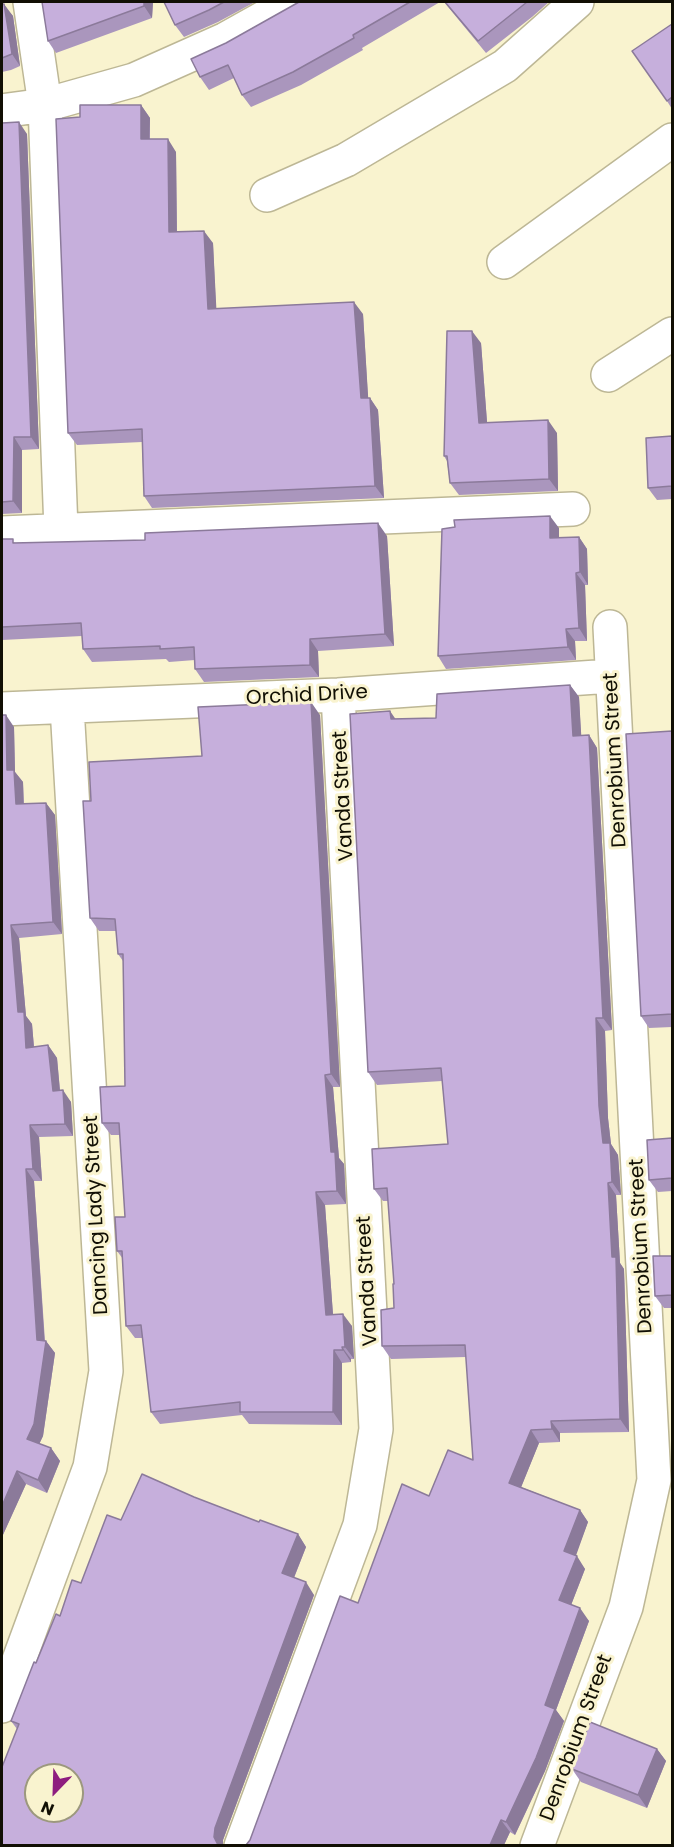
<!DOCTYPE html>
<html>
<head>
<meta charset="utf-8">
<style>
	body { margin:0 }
	#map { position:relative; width:674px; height:1847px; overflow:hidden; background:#f9f3cf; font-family:Poppins,sans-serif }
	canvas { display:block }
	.frame { position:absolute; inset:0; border:3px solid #110f04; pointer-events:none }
	.north { position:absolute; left:24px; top:1763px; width:60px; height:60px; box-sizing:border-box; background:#f9f3cf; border:2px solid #9c987e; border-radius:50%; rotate:203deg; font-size:16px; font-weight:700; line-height:24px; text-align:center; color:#110f04 }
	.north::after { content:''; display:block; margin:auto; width:21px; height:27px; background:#8e1d7f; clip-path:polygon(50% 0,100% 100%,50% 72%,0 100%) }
</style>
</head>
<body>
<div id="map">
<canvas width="674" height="1847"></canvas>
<div class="frame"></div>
<div class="north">N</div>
</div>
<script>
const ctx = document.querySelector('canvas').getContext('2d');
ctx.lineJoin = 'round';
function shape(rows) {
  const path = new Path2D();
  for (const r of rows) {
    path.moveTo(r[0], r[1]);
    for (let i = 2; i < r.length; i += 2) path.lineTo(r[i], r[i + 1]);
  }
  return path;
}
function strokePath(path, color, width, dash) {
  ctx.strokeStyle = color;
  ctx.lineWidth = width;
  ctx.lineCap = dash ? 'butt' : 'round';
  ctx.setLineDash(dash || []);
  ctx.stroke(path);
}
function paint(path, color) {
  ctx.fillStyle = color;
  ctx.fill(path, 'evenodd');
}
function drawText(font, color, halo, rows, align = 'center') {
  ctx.font = font + ' Poppins,sans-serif';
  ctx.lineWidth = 6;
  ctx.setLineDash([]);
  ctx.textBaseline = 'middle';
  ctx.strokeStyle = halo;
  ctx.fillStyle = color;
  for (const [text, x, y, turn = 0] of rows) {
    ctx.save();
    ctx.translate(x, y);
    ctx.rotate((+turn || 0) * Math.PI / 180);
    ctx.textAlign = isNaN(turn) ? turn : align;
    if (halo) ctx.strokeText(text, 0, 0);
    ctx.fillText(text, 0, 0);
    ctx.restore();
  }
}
const street = shape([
	[30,2,45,105,61,530],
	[2,111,45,105,134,80,226,39,292,2],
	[267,195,346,160,505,66,577,2],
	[504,262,672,140],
	[608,375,672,334],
	[2,533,573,509],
	[2,709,338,695,611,676],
	[2,1706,90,1467,106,1371,67,707],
	[241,1846,360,1525,376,1429,338,695],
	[537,1846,626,1607,654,1480,610,627]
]);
const wall = shape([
	[42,2,153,2,152,18,56,53,48,41],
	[164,2,255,2,218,22,184,37,175,25],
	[299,2,440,2,362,48,363,50,301,85,251,107,242,95,234,78,209,90,200,77,226,43],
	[444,2,549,2,532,17,486,53],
	[2,4,13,16,20,66,11,70,2,72],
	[672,24,672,109,667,101],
	[141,105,150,118,150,139,176,152,177,231,213,243,216,309,363,314,368,398,370,398,378,410,384,498,152,508,144,496,142,442,77,445,68,433,80,117],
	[2,123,27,134,39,449,22,450,22,513,2,514],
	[481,343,487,422,557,433,558,491,459,495,450,483,447,461,444,456],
	[672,436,672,499,657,500,648,488],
	[559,528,559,538,579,537,587,549,588,585,585,585,587,641,575,641,576,660,446,669,438,656],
	[387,536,394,646,318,651,319,677,204,682,195,669,195,660,169,662,166,659,92,662,83,649,82,636,2,640,2,539,16,543],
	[570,685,579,697,581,736,589,735,597,748,612,1030,605,1031,608,1118,611,1144,618,1155,621,1195,616,1195,620,1263,624,1269,629,1432,560,1433,560,1442,539,1443,521,1487,580,1510,588,1522,575,1556,585,1569,571,1605,589,1621,556,1710,564,1721,545,1771,515,1835,510,1832,504,1845,246,1845,250,1840,358,1603,429,1496,473,1460,466,1357,391,1359,382,1346,394,1308,394,1284,388,1201,383,1201,374,1189,448,1144,442,1081,377,1085,368,1072,396,719,436,718],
	[2,715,14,727,15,772,23,782,24,804,46,803,55,815,62,934,19,938,26,1016,32,1024,34,1047,48,1045,57,1058,60,1090,71,1102,73,1136,39,1137,42,1181,34,1181,45,1341,46,1341,55,1353,43,1436,39,1444,51,1448,60,1461,47,1493,26,1484,2,1537],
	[320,715,340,1087,333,1087,339,1158,344,1164,346,1204,325,1205,333,1315,352,1326,354,1359,351,1359,351,1362,342,1363,342,1425,249,1424,242,1415,160,1424,151,1412,143,1338,135,1338,126,1326,123,1259,117,1251,125,1217,120,1135,111,1135,102,1123,125,1086,123,961,118,954,116,931,99,931,90,918,91,801,202,756],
	[672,731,672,1027,649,1028,641,1016],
	[672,1138,672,1191,658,1192,649,1180],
	[672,1256,672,1308,664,1308,655,1296],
	[194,1497,259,1522,298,1534,306,1547,294,1578,314,1595,223,1840,17,1729,11,1721,36,1663,60,1616,121,1520],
	[657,1749,666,1761,647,1808,581,1782,572,1769]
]);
const shadedWall = shape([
	[144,2,153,2,152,18,144,6],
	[4,4,13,16,20,66,12,54],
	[141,105,150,118,149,151,141,139],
	[19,122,27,134,39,449,31,437],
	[168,139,176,152,177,244,169,232],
	[204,231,213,243,217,321,208,309],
	[354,302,363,314,369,411,361,398],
	[472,331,481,343,488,435,479,423],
	[370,398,378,410,384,498,375,486],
	[548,420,557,433,558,491,549,479],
	[14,437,22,450,22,513,13,501],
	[550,516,559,528,559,551,550,538],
	[378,523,387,536,394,646,385,634],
	[579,537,587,549,588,585,580,572],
	[576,573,585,585,587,641,579,628],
	[566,629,575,641,576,660,568,647],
	[310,639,318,651,319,677,310,665],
	[570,685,579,697,582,748,573,736],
	[311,702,320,715,340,1087,331,1074],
	[390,711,399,724,391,719],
	[6,715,14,727,15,772,23,782,24,817,16,804,7,770],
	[589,735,597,748,612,1030,603,1018],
	[46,803,55,815,62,934,53,922],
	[11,925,19,938,26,1016,32,1024,35,1060,26,1048,18,1012],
	[596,1018,605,1031,608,1118,611,1144,618,1155,621,1195,612,1182,603,1143,599,1106],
	[48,1045,57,1058,61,1103,53,1091],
	[325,1075,333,1087,339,1158,344,1164,346,1204,337,1191,331,1152],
	[63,1090,71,1102,73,1136,65,1124],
	[30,1125,39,1137,42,1181,33,1169],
	[26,1169,34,1181,45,1348,46,1341,55,1353,43,1436,36,1451,27,1439,37,1340],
	[608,1183,616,1195,620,1263,624,1269,629,1432,620,1419],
	[316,1192,325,1205,334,1328,326,1315],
	[343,1314,352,1326,354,1359,345,1347],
	[342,1347,351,1359,351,1362,343,1350],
	[334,1350,342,1363,342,1425,333,1412],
	[551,1421,560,1433,560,1442,552,1429],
	[531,1430,539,1443,518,1495,509,1483],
	[51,1448,60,1461,47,1493,38,1480],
	[17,1471,26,1484,2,1537,2,1506],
	[580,1510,588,1522,573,1564,564,1551],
	[298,1534,306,1547,291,1585,282,1573],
	[577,1556,585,1569,568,1613,559,1600],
	[306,1582,314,1595,223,1840,223,1845,218,1845,214,1837,215,1828],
	[580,1608,589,1621,556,1710,564,1721,545,1771,515,1835,506,1822,545,1705],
	[657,1749,666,1761,647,1808,638,1795],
	[501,1820,510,1832,504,1845,490,1845]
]);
const building = shape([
	[42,2,144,2,144,6,48,41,42,2],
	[164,2,224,2,209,10,175,25,164,2],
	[299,2,410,2,353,35,354,38,293,72,242,95,228,65,200,77,191,59,226,43,299,2],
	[445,2,527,2,478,41,445,2],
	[2,4,4,4,12,54,2,58,2,4],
	[672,24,672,97,667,101,632,51,672,24],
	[80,105,141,105,141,139,168,139,169,232,204,231,208,309,354,302,361,398,370,398,375,486,144,496,142,429,68,433,56,119,80,117,80,105],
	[19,122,31,437,14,437,13,501,2,502,2,123,19,122],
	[447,331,472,331,479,423,548,420,549,479,450,483,447,456,444,456,447,331],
	[672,436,672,486,648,488,646,438,672,436],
	[550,516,550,538,579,537,580,572,576,573,579,628,566,629,568,647,438,656,442,529,455,527,454,520,550,516],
	[378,523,385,634,310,639,310,665,195,669,194,647,160,649,160,646,83,649,81,623,2,627,2,539,13,539,13,543,145,540,145,533,378,523],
	[570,685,573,736,589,735,603,1018,596,1018,599,1106,603,1143,610,1143,612,1182,608,1183,612,1257,616,1257,620,1419,551,1421,552,1429,531,1430,509,1483,580,1510,564,1551,577,1556,559,1600,580,1608,545,1705,555,1709,536,1758,506,1822,501,1820,490,1845,246,1845,250,1840,340,1596,358,1603,402,1484,429,1496,448,1450,473,1460,465,1345,382,1346,381,1310,394,1308,393,1284,394,1284,387,1188,374,1189,372,1149,448,1144,441,1068,368,1072,350,714,390,711,391,719,436,718,437,694,570,685],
	[311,702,331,1074,325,1075,331,1152,335,1152,337,1191,316,1192,326,1315,343,1314,345,1347,342,1347,343,1350,334,1350,333,1412,240,1412,240,1402,151,1412,141,1325,126,1326,122,1251,117,1251,115,1217,125,1217,119,1123,102,1123,100,1087,125,1086,123,954,118,954,115,919,90,918,83,801,91,801,89,762,202,756,198,707,311,702],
	[2,715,6,715,7,770,14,770,16,804,46,803,53,922,11,925,18,1012,24,1012,26,1048,48,1045,53,1091,63,1090,65,1124,30,1125,33,1169,26,1169,37,1340,46,1341,34,1424,27,1439,51,1448,38,1480,17,1471,2,1506,2,715],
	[672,731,672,1014,641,1016,626,734,672,731],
	[672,1138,672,1178,649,1180,647,1140,672,1138],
	[653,1256,672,1256,672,1295,655,1296,653,1256],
	[142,1474,194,1497,259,1522,260,1520,298,1534,282,1573,306,1582,215,1828,214,1837,218,1845,2,1845,2,1767,19,1724,11,1721,34,1662,36,1663,56,1614,60,1616,72,1580,81,1583,107,1515,121,1520,142,1474],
	[36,1775,72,1775,72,1811,36,1811,36,1775],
	[590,1722,657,1749,638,1795,572,1769,590,1722]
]);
const streetNames = [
	["Orchid Drive",307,696,-3],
	["Denrobium Street",616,760,-93],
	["Vanda Street",344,796,-93],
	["Dancing Lady Street",97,1215,-93],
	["Denrobium Street",642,1246,-93],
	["Vanda Street",368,1281,-93],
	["Denrobium Street",577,1738,-70]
];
strokePath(street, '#bdb795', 36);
strokePath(street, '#fff', 33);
paint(wall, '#aa96bd');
paint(shadedWall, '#8b7a9a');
paint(building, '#c6afdc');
strokePath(building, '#8b7a9a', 1.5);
drawText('20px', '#110f04', '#f9f3cf', streetNames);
</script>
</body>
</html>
